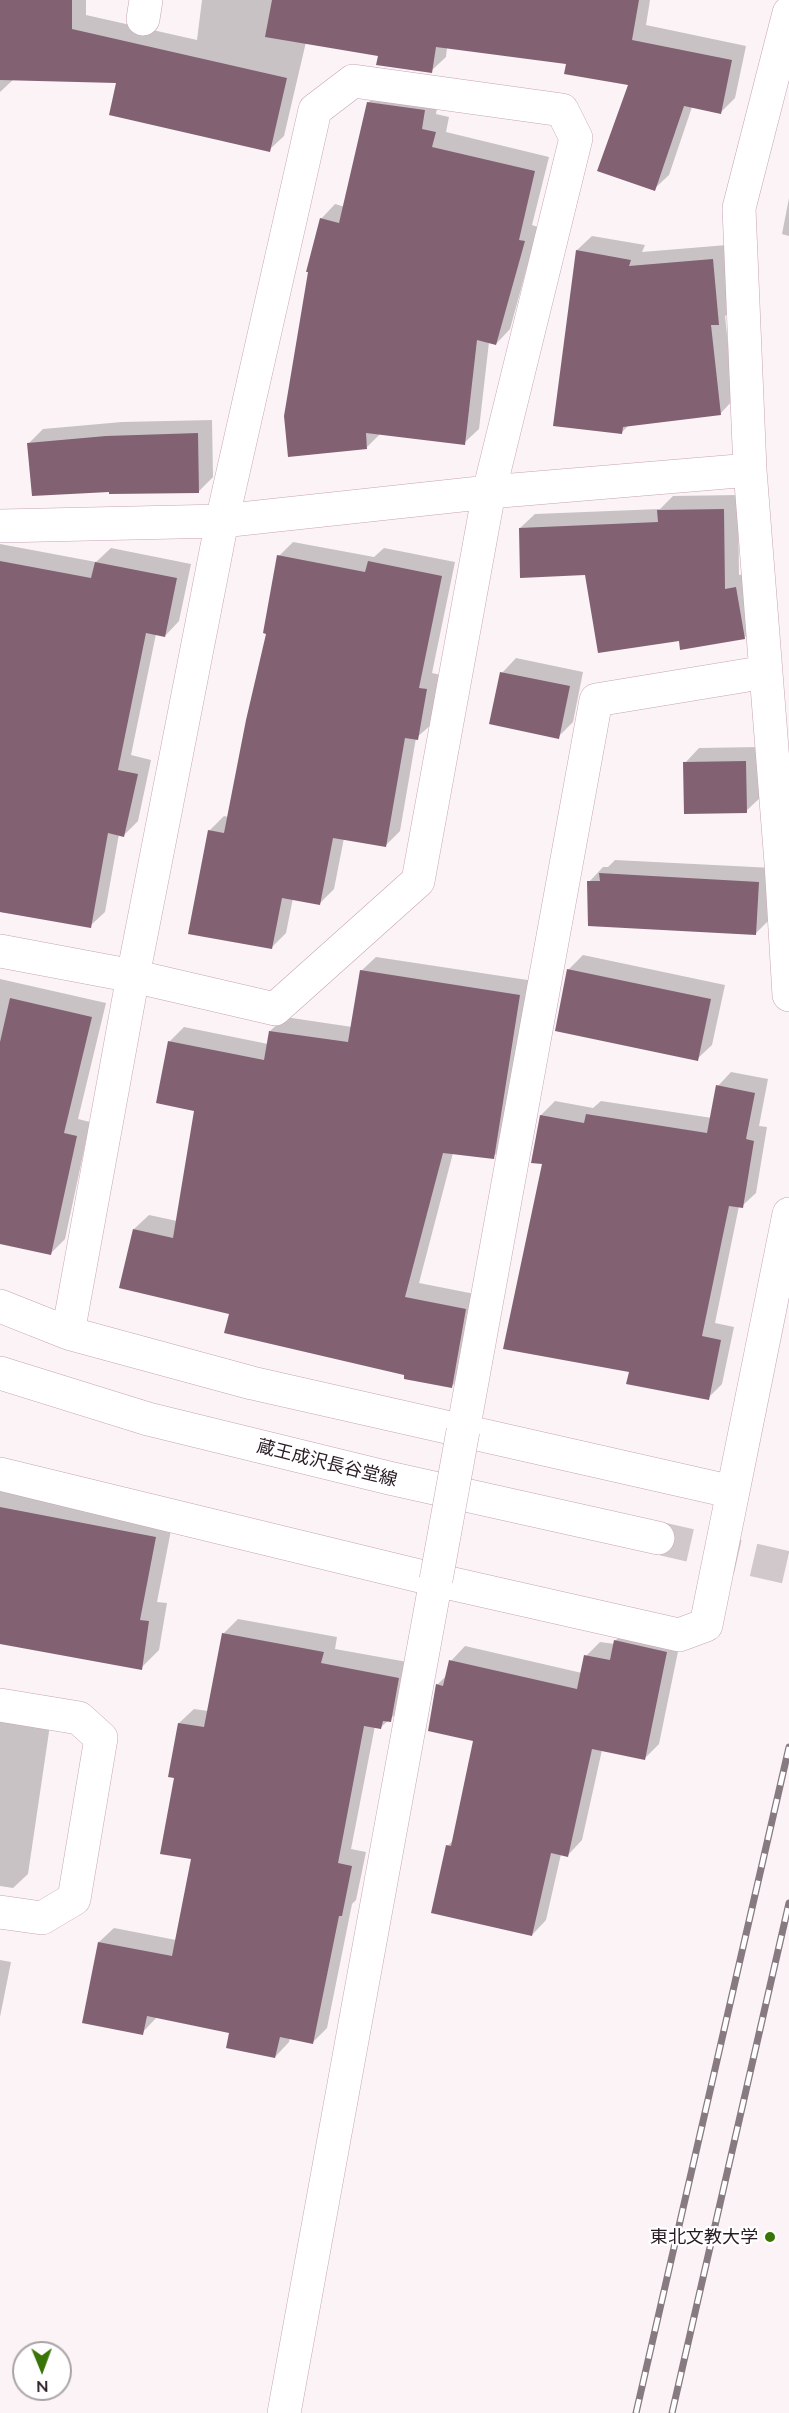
<!DOCTYPE html>
<html>
<head>
<meta charset="utf-8">
<style>
	body { margin:0 }
	#map { position:relative; width:789px; height:2413px; overflow:hidden; background:#fbf3f6; font-family:Lato,sans-serif }
	canvas { display:block }
	.north { position:absolute; left:12px; top:2341px; width:60px; height:60px; box-sizing:border-box; background:#fff; border:2px solid #a9a4a7; border-radius:50%; rotate:179deg; font-size:16px; font-weight:700; line-height:24px; text-align:center; color:#291b23 }
	.north::after { content:''; display:block; margin:auto; width:21px; height:27px; background:#397407; clip-path:polygon(50% 0,100% 100%,50% 72%,0 100%) }
</style>
</head>
<body>
<div id="map">
<canvas width="789" height="2413"></canvas>
<div class="north">N</div>
</div>
<script>
const ctx = document.querySelector('canvas').getContext('2d');
ctx.lineJoin = 'round';
function paint(path, color) {
  ctx.fillStyle = color;
  ctx.fill(path, 'evenodd');
}
function shape(rows) {
  const path = new Path2D();
  for (const r of rows) {
    path.moveTo(r[0], r[1]);
    for (let i = 2; i < r.length; i += 2) path.lineTo(r[i], r[i + 1]);
  }
  return path;
}
function strokePath(path, color, width, dash) {
  ctx.strokeStyle = color;
  ctx.lineWidth = width;
  ctx.lineCap = dash ? 'butt' : 'round';
  ctx.setLineDash(dash || []);
  ctx.stroke(path);
}
function drawText(font, color, halo, rows, align = 'center') {
  ctx.font = font + ' Lato,"Noto Sans JP",sans-serif';
  ctx.lineWidth = 4.5;
  ctx.setLineDash([]);
  ctx.textBaseline = 'middle';
  ctx.strokeStyle = halo;
  ctx.fillStyle = color;
  for (const [text, x, y, turn = 0] of rows) {
    ctx.save();
    ctx.translate(x, y);
    ctx.rotate((+turn || 0) * Math.PI / 180);
    ctx.textAlign = isNaN(turn) ? turn : align;
    if (halo) ctx.strokeText(text, 0, 0);
    ctx.fillText(text, 0, 0);
    ctx.restore();
  }
}
const shadow = shape([
	[0,0,86,0,86,15,197,40,202,0,650,0,646,25,746,46,735,98,721,112,692,107,669,175,654,189,630,83,567,63,447,47,446,57,431,71,380,55,306,42,284,136,269,150,118,81,14,79,0,92],
	[383,88,439,96,436,114,449,117,446,132,549,157,532,225,538,227,510,329,496,344,489,342,479,429,464,443,381,433,367,447,321,219,335,204,345,207,368,103],
	[789,198,789,236,782,234],
	[592,236,645,245,642,252,727,245,733,309,725,316,734,399,720,414,630,424,621,433,577,250],
	[212,420,213,477,199,491,28,444,43,429,122,422],
	[738,495,739,575,750,573,758,623,744,638,680,639,520,528,535,514,660,509,673,496],
	[293,542,374,557,384,548,455,562,432,673,441,675,432,724,416,738,400,831,385,846,344,838,334,889,320,903,293,898,286,933,272,947,209,831,224,816,228,817,268,633,279,556],
	[0,544,96,562,111,548,191,564,179,621,165,636,156,634,131,755,151,760,138,821,124,835,119,834,105,912,90,926,0,912],
	[516,658,583,672,573,722,558,737,502,673],
	[760,747,761,797,746,811,685,763,699,748],
	[615,860,773,868,770,919,755,934,589,882,603,867,608,867],
	[583,955,725,985,712,1045,697,1059,568,970],
	[376,957,534,981,507,1143,493,1157,453,1153,419,1283,480,1295,466,1372,451,1387,231,1312,134,1229,149,1215,177,1221,196,1110,170,1041,184,1027,268,1044,270,1031,285,1017,352,1027,361,971],
	[0,979,106,1003,78,1119,90,1122,65,1239,51,1253,0,1243],
	[731,1072,768,1079,759,1126,767,1127,756,1193,742,1206,739,1206,715,1323,734,1327,722,1384,708,1398,630,1371,543,1162,541,1115,555,1101,593,1108,601,1101,712,1118,718,1086],
	[0,1486,173,1520,157,1602,167,1603,159,1650,141,1668,0,1643],
	[238,1619,337,1637,335,1649,413,1663,405,1706,381,1727,375,1726,351,1849,366,1852,356,1900,352,1904,327,2028,313,2042,290,2037,289,2042,275,2057,231,2032,157,2017,142,2033,99,1942,114,1928,176,1940,193,1858,176,1777,179,1723,194,1709,208,1711,223,1634],
	[630,1626,681,1637,659,1744,645,1758,602,1750,582,1840,568,1855,561,1854,546,1920,532,1935,448,1846,454,1839,475,1740,437,1685,447,1675,451,1661,465,1646,582,1673,586,1656,600,1642,615,1644,616,1640],
	[0,1716,50,1725,28,1874,13,1888,0,1886],
	[0,1960,11,1962,0,2017]
]);
const building = shape([
	[0,0,72,0,72,29,287,78,270,152,109,115,116,83,0,80],
	[272,0,639,0,632,40,732,60,721,114,684,106,655,191,597,171,628,85,564,74,566,64,436,47,432,73,376,65,378,56,265,37],
	[367,102,425,110,422,129,436,132,432,147,535,171,519,240,525,241,496,345,477,340,465,445,366,433,367,449,288,457,284,416,308,272,306,272,320,218,339,223],
	[576,250,631,260,629,266,713,259,719,325,711,325,721,415,623,427,622,434,553,426],
	[198,433,199,493,109,494,109,492,32,496,27,443,106,436],
	[724,509,725,589,736,587,745,639,680,650,679,641,598,653,585,575,520,578,519,528,658,522,657,510],
	[277,555,365,572,368,561,442,576,419,688,427,689,418,740,405,738,386,847,333,838,320,905,282,898,272,949,188,934,208,830,224,833,246,720,266,634,263,633],
	[0,561,91,578,95,562,177,578,165,637,146,633,118,770,138,774,124,837,108,833,91,928,0,912],
	[500,672,570,686,559,739,489,724],
	[746,761,747,813,684,814,683,762],
	[599,873,759,882,756,935,588,926,587,881,600,881],
	[567,969,711,999,698,1061,555,1031],
	[360,970,520,995,494,1159,443,1153,405,1297,466,1309,452,1388,404,1379,404,1375,224,1333,229,1314,119,1288,133,1229,173,1238,194,1111,156,1103,168,1041,264,1060,269,1031,348,1042],
	[10,998,92,1017,64,1133,77,1136,51,1255,0,1244,0,1042],
	[716,1085,755,1093,746,1139,754,1141,743,1208,729,1206,702,1336,721,1340,709,1400,626,1384,629,1372,503,1349,542,1164,531,1163,540,1115,584,1123,586,1114,707,1133],
	[0,1507,156,1537,140,1620,149,1621,142,1670,0,1644],
	[222,1633,324,1652,321,1663,399,1678,391,1722,383,1721,381,1729,364,1726,338,1863,352,1866,342,1916,339,1916,313,2044,280,2037,275,2058,226,2048,229,2033,147,2016,143,2035,82,2023,98,1942,172,1956,191,1859,160,1854,174,1778,168,1777,178,1723,204,1727],
	[614,1640,667,1652,645,1760,592,1749,568,1857,551,1853,532,1936,431,1913,446,1845,451,1846,473,1741,428,1731,436,1684,443,1686,449,1660,577,1689,584,1655,610,1660]
]);
const majorTunnel = shape([
	[658,1538,789,1568]
]);
const minor = shape([
	[789,13,739,208,750,470,781,863,789,995],
	[143,19,146,0],
	[0,526,222,521,489,492,750,470],
	[0,951,133,976,275,1009,418,881,489,492,576,138,562,110,353,81,315,110,222,521,133,976,68,1333],
	[0,1306,68,1333,252,1383,733,1492],
	[463,1431,596,700,766,672],
	[0,1474,436,1580,679,1635,706,1625,789,1214],
	[0,1705,79,1718,101,1738,74,1899,42,1918,0,1912],
	[284,2413,436,1580]
]);
const major = shape([
	[0,1373,148,1419,389,1478,658,1538]
]);
const rail = shape([
	[636,2413,789,1747],
	[672,2413,789,1903]
]);
const minorBridge = shape([
	[436,1580,463,1431]
]);
const markers = [
	[770,2237,6,"#397407"]
];
const streetNames = [
	["蔵王成沢長谷堂線",327,1463,14]
];
const poiNames = [
	["東北文教大学",758,2237]
];
paint(shadow, '#0003');
paint(building, '#826172');
strokePath(majorTunnel, '#d1c8cc', 33, [33, 16]);
strokePath(minor, '#c8a3b6', 34);
strokePath(major, '#c8a3b6', 34);
strokePath(minor, '#fff', 33);
strokePath(major, '#fff', 33);
strokePath(rail, '#877b81', 7);
strokePath(rail, '#fff', 4.5, [14]);
strokePath(minorBridge, '#c8a3b6', 34, []);
strokePath(minorBridge, '#fff', 33);
for (const [x, y, r, color] of markers) {
  const dot = new Path2D();
  dot.arc(x, y, r, 0, 2 * Math.PI);
  ctx.fillStyle = color;
  ctx.fill(dot);
  strokePath(dot, '#fff', 2);
}
drawText('18px', '#291b23', '#fff', streetNames);
drawText('18px', '#291b23', '#fff', poiNames, 'right');
</script>
</body>
</html>
